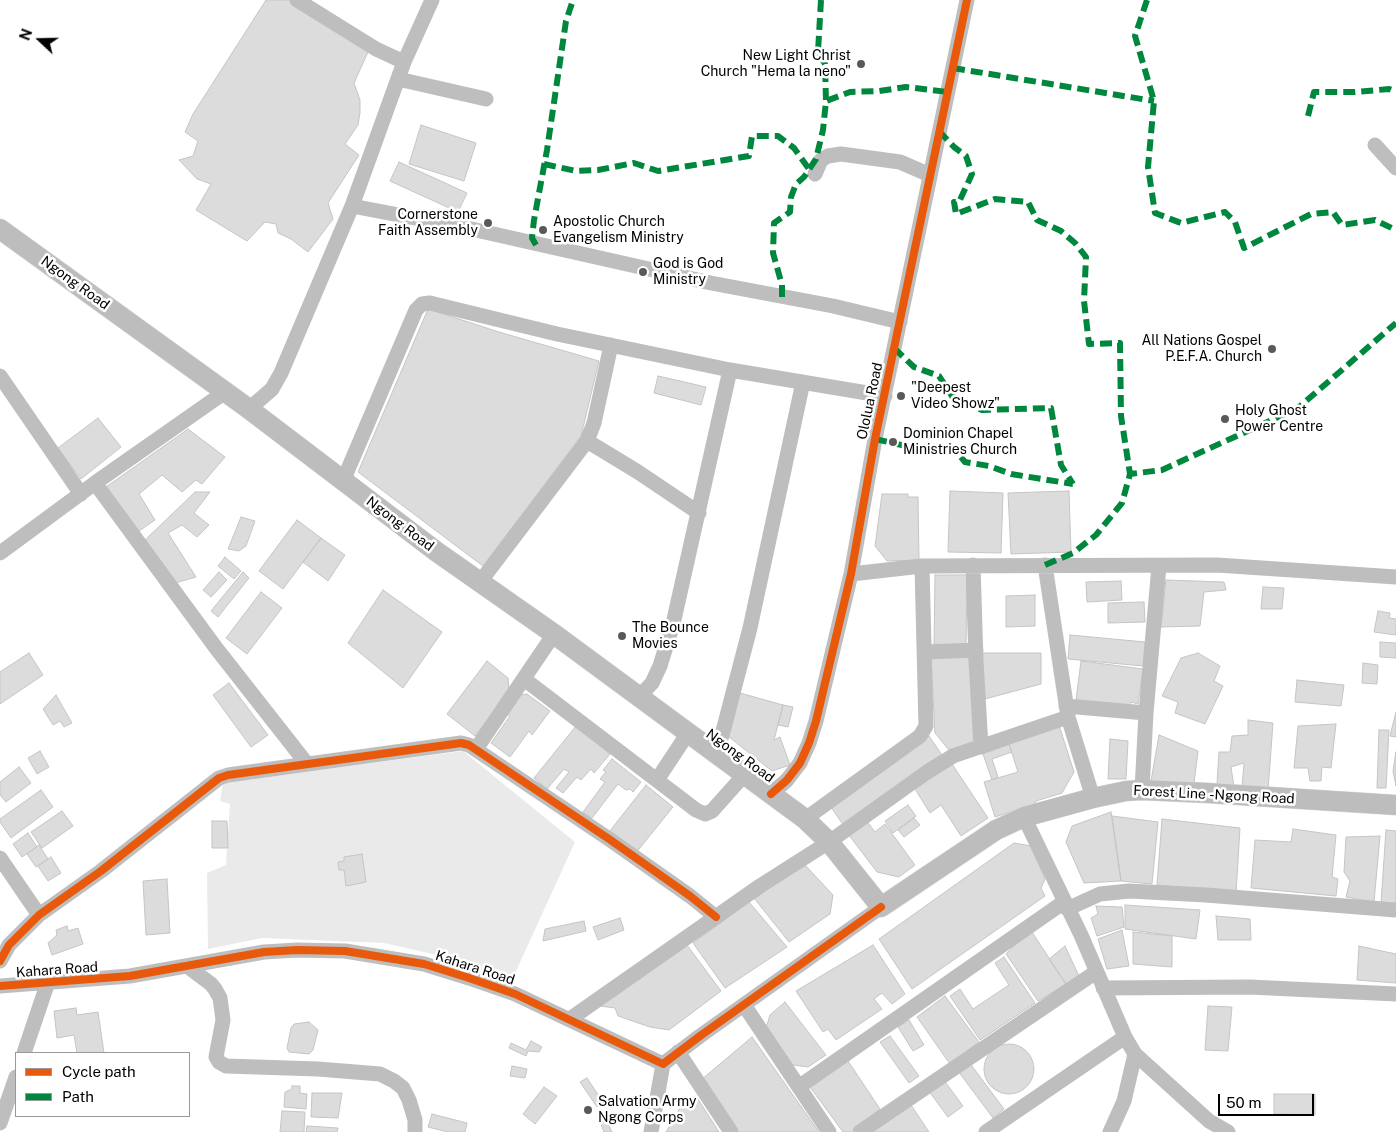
<!DOCTYPE html>
<html>
<head>
<meta charset="utf-8">
<style>
	body { margin:0 }
	#map { position:relative; width:1396px; height:1132px; overflow:hidden; background:#fff; font-family:"Public Sans",sans-serif }
	canvas { display:block }
	.legend { position:absolute; left:15px; top:1052px; width:175px; height:65px; box-sizing:border-box; background:#fff; border:1px solid #999; margin:0; padding:6px 9px; list-style:none; font-size:15px; color:#000 }
	.legend li { display:flex; align-items:center; gap:10px; height:25px }
	.legend b { width:25px; border:1px solid #999 }
	.north { position:absolute; left:15px; top:15px; width:50px; height:50px; -webkit-text-stroke:4px #fff; paint-order:stroke; rotate:291deg; font-size:14px; font-weight:700; line-height:20px; text-align:center; color:#000 }
	.north::after { content:''; display:block; margin:auto; width:18px; height:22px; background:#000; clip-path:polygon(50% 0,100% 100%,50% 72%,0 100%) }
	.scale { position:absolute; left:1218px; top:1094px; width:96px; height:22px; box-sizing:border-box; border:2px solid #000; border-top:0; padding-left:6px; font-size:15px; line-height:18px; white-space:nowrap; color:#000; -webkit-text-stroke:4px #fff; paint-order:stroke }
</style>
</head>
<body>
<div id="map">
<canvas width="1396" height="1132"></canvas>
<ul class="legend">
<li><b style="height:6px;background:#e8590c"></b>Cycle path</li>
<li><b style="height:6px;background:#00873e"></b>Path</li>
</ul>
<div class="north">N</div>
<div class="scale">50 m</div>
</div>
<script>
const ctx = document.querySelector('canvas').getContext('2d');
ctx.lineJoin = 'round';
function paint(path, color) {
  ctx.fillStyle = color;
  ctx.fill(path, 'evenodd');
}
function shape(rows) {
  const path = new Path2D();
  for (const r of rows) {
    if (r.length === 3) {
      path.moveTo(r[0] + r[2], r[1]);
      path.arc(r[0], r[1], r[2], 0, 2 * Math.PI);
      continue;
    }
    path.moveTo(r[0], r[1]);
    for (let i = 2; i < r.length; i += 2) path.lineTo(r[i], r[i + 1]);
  }
  return path;
}
function strokePath(path, color, width, dash) {
  ctx.strokeStyle = color;
  ctx.lineWidth = width;
  ctx.lineCap = dash ? 'butt' : 'round';
  ctx.setLineDash(dash || []);
  ctx.stroke(path);
}
function drawText(font, color, halo, rows, align = 'center') {
  ctx.font = font + ' "Public Sans",sans-serif';
  ctx.lineWidth = 5;
  ctx.setLineDash([]);
  ctx.textBaseline = 'middle';
  ctx.strokeStyle = halo;
  ctx.fillStyle = color;
  for (const [text, x, y, turn = 0] of rows) {
    ctx.save();
    ctx.translate(x, y);
    ctx.rotate((+turn || 0) * Math.PI / 180);
    ctx.textAlign = isNaN(turn) ? turn : align;
    if (halo) ctx.strokeText(text, 0, 0);
    ctx.fillText(text, 0, 0);
    ctx.restore();
  }
}
const green = shape([
	[463,751,575,842,511,982,446,957,384,943,262,938,208,949,207,873,226,865,230,804,220,801,223,783]
]);
const building = shape([
	[266,0,293,0,368,52,354,83,360,100,360,113,358,125,345,144,359,155,328,203,333,219,308,252,291,239,278,233,276,224,265,222,247,241,196,210,211,184,197,179,179,160,193,156,198,141,185,132,193,114,266,0],
	[421,125,476,143,464,181,409,164,421,125],
	[399,162,467,193,458,212,390,181,399,162],
	[428,309,499,332,599,361,581,436,483,566,358,472,428,309],
	[658,376,706,387,701,405,654,393,658,376],
	[98,418,121,447,81,479,58,448,98,418],
	[188,429,225,457,202,484,196,480,182,492,162,475,139,494,155,520,139,531,106,487,188,429],
	[950,491,1003,493,1001,553,948,552,950,491],
	[1069,491,1071,552,1011,554,1008,493,1069,491],
	[195,492,210,492,194,513,209,525,197,537,182,525,168,533,196,577,175,583,144,541,195,492],
	[882,494,908,494,908,497,918,497,919,560,887,561,875,546,882,494],
	[241,517,255,521,246,546,239,551,228,549,241,517],
	[297,520,321,538,283,589,259,571,297,520],
	[321,538,345,555,328,581,303,562,321,538],
	[225,557,241,571,234,579,218,566,225,557],
	[219,572,227,580,211,597,203,590,219,572],
	[243,572,249,578,218,617,211,611,243,572],
	[935,575,967,575,966,647,934,646,935,575],
	[1166,580,1224,582,1226,590,1204,592,1200,626,1161,627,1166,580],
	[1121,581,1122,600,1087,602,1086,582,1121,581],
	[1263,587,1284,588,1282,609,1261,609,1263,587],
	[383,590,442,632,403,688,348,643,383,590],
	[261,592,282,608,247,654,226,638,261,592],
	[1035,595,1035,626,1006,627,1006,596,1035,595],
	[1144,602,1145,622,1108,623,1108,603,1144,602],
	[1378,611,1390,613,1389,618,1396,619,1396,635,1374,632,1378,611],
	[1070,635,1145,642,1143,666,1068,659,1070,635],
	[1380,642,1396,643,1396,658,1380,657,1380,642],
	[29,653,43,675,0,704,0,672,29,653],
	[981,653,1041,653,1041,684,981,700,981,653],
	[1198,653,1220,666,1214,681,1223,686,1205,724,1175,713,1178,702,1162,696,1181,658,1198,653],
	[970,654,975,741,949,750,935,733,931,657,970,654],
	[487,661,508,678,509,691,475,736,447,714,487,661],
	[1081,661,1143,669,1138,704,1131,702,1130,708,1076,700,1081,661],
	[1363,663,1378,665,1377,684,1362,683,1363,663],
	[1297,680,1344,685,1341,706,1295,702,1297,680],
	[229,683,268,735,251,747,213,695,229,683],
	[740,693,783,705,774,740,780,737,790,765,772,771,729,737,740,693],
	[527,694,550,711,532,735,529,731,510,757,491,743,510,716,507,714,520,695,527,694],
	[56,695,72,723,64,727,60,721,53,725,43,709,56,695],
	[783,705,793,707,788,727,778,725,783,705],
	[1396,712,1396,737,1390,736,1396,712],
	[1248,720,1273,723,1268,790,1242,787,1244,763,1231,767,1234,787,1217,784,1219,752,1230,752,1232,736,1248,735,1248,720],
	[1058,722,1074,772,1062,793,1036,801,1035,804,995,817,984,782,1018,772,1007,738,1058,722],
	[1336,724,1331,768,1322,767,1321,781,1310,781,1308,768,1294,768,1298,726,1336,724],
	[576,726,610,754,594,773,591,769,581,780,577,777,563,793,556,788,569,772,564,769,547,789,534,778,576,726],
	[1379,730,1389,730,1386,788,1377,788,1379,730],
	[1159,735,1198,751,1194,783,1151,781,1159,735],
	[929,736,942,755,844,826,831,807,929,736],
	[1110,739,1128,741,1126,779,1108,779,1110,739],
	[1009,744,1012,752,992,759,998,777,992,780,983,754,1009,744],
	[40,751,49,767,37,774,28,758,40,751],
	[1396,752,1396,786,1393,771,1396,752],
	[612,759,641,782,633,792,630,789,626,790,618,784,592,818,583,812,605,782,600,779,606,772,603,770,612,759],
	[952,764,988,818,961,836,941,805,930,813,915,789,952,764],
	[19,767,31,783,6,802,0,795,0,782,19,767],
	[646,785,673,807,635,854,609,832,646,785],
	[41,790,53,807,11,838,0,822,0,819,41,790],
	[908,805,916,816,893,833,885,821,908,805],
	[62,811,73,826,42,848,31,832,62,811],
	[1111,812,1121,881,1084,883,1066,842,1072,826,1111,812],
	[1112,816,1158,822,1152,884,1121,881,1112,816],
	[914,818,920,825,904,837,898,830,914,818],
	[1162,819,1240,828,1236,893,1157,885,1162,819],
	[866,820,875,832,885,824,915,865,899,877,877,872,848,834,866,820],
	[212,821,227,821,228,848,212,848,212,821],
	[1293,829,1336,835,1332,877,1338,879,1336,896,1251,888,1255,840,1291,842,1293,829],
	[1386,830,1396,831,1396,904,1381,903,1386,830],
	[28,833,37,847,22,857,13,844,28,833],
	[1380,836,1374,902,1346,897,1350,881,1344,872,1346,837,1380,836],
	[1014,843,1031,846,1045,879,1041,888,1045,896,912,989,879,939,1014,843],
	[39,845,48,859,36,867,27,854,39,845],
	[362,854,366,882,346,886,344,870,339,870,338,862,344,861,344,857,362,854],
	[51,857,61,873,48,881,38,866,51,857],
	[805,865,833,895,830,914,789,942,754,898,805,865],
	[167,879,170,933,146,935,143,881,167,879],
	[749,902,787,947,725,988,693,943,749,902],
	[1125,905,1200,910,1196,939,1125,929,1125,905],
	[1096,906,1122,907,1124,927,1097,936,1091,918,1098,914,1096,906],
	[1216,916,1250,919,1251,940,1218,940,1216,916],
	[620,918,624,930,598,940,593,927,620,918],
	[584,921,586,931,543,941,545,929,584,921],
	[67,926,68,931,78,928,83,944,52,955,48,943,57,935,56,930,67,926],
	[1030,929,1066,984,1038,1001,1006,954,1030,929],
	[1122,930,1129,966,1107,969,1098,939,1122,930],
	[1133,932,1172,936,1172,967,1133,964,1133,932],
	[687,945,721,991,669,1030,650,1027,618,1016,615,1008,600,1006,687,945],
	[873,945,905,994,892,1004,882,993,874,999,882,1009,836,1040,828,1029,823,1032,796,991,873,945],
	[1065,946,1079,976,1066,984,1049,959,1065,946],
	[1359,946,1396,954,1396,983,1357,980,1359,946],
	[1004,957,1035,1003,980,1040,950,996,960,989,973,1009,1009,985,995,963,1004,957],
	[945,996,979,1042,950,1064,917,1017,945,996],
	[785,1002,826,1055,808,1067,793,1065,766,1028,770,1015,785,1002],
	[1208,1006,1232,1007,1228,1051,1205,1050,1208,1006],
	[76,1008,77,1015,98,1012,104,1053,77,1053,74,1035,57,1038,54,1011,76,1008],
	[909,1020,924,1045,913,1051,898,1027,909,1020],
	[309,1022,318,1030,313,1050,309,1054,289,1052,287,1048,291,1028,294,1024,309,1022],
	[890,1036,919,1076,909,1083,880,1042,890,1036],
	[752,1037,819,1132,738,1132,701,1080,752,1037],
	[531,1041,542,1047,539,1052,528,1051,526,1056,509,1048,511,1043,526,1050,531,1041],
	[1009,1069,25],
	[848,1061,880,1109,850,1132,843,1132,810,1087,848,1061],
	[969,1062,1004,1109,993,1118,958,1071,969,1062],
	[512,1066,527,1069,525,1078,510,1076,512,1066],
	[587,1078,603,1102,597,1107,580,1082,587,1078],
	[943,1079,963,1106,948,1117,928,1090,943,1079],
	[292,1086,300,1086,300,1093,307,1094,306,1109,284,1107,285,1092,292,1089,292,1086],
	[544,1087,557,1096,535,1124,523,1114,544,1087],
	[312,1093,342,1093,338,1118,311,1117,312,1093],
	[1274,1094,1315,1094,1315,1115,1274,1114,1274,1094],
	[696,1096,719,1132,666,1132,684,1101,696,1096],
	[909,1102,929,1132,866,1132,909,1102],
	[601,1109,612,1132,604,1132,597,1114,601,1109],
	[282,1111,305,1112,304,1132,280,1132,282,1111],
	[432,1114,467,1123,465,1132,448,1132,428,1127,432,1114],
	[307,1126,338,1128,337,1132,306,1132,307,1126]
]);
const minor = shape([
	[297,0,376,49,404,62],
	[398,79,486,99],
	[1375,145,1396,168],
	[815,174,821,160,828,156,841,154,900,162,930,175],
	[352,206,467,228,711,283,833,306,900,322],
	[0,376,81,494],
	[249,409,272,389,281,373,352,206,404,62,432,0],
	[587,441,638,472,699,513],
	[343,481,416,310,422,304,430,303,557,334,730,370,885,396],
	[95,483,216,648,307,764],
	[0,553,95,483,225,392],
	[973,565,976,661,981,747],
	[1045,565,1068,717,1093,798],
	[922,566,1217,565,1396,577],
	[480,582,587,441,594,423,611,345],
	[925,652,976,650],
	[524,679,696,810,705,814,712,811,745,774],
	[639,697,652,683,660,666,673,624,730,370],
	[1066,706,1146,713],
	[476,749,554,634],
	[717,754,750,628,803,382],
	[657,780,688,733],
	[1142,790,1146,713,1159,566],
	[771,794,787,780,800,763,809,743,816,721,851,574,875,439,967,0],
	[1024,817,1081,935,1125,1037,1135,1054,1209,1121,1228,1132],
	[805,819,920,736,926,726,922,566,851,574],
	[0,858,39,915],
	[1067,909,1100,894,1129,891,1206,895,1396,910],
	[0,961,9,945,39,915,101,871,219,778,228,775,461,743,469,745,609,839,690,896,716,917],
	[187,966,211,984,215,989,220,998,223,1020,216,1057,219,1062,226,1066,318,1069,380,1074,394,1081,403,1088,409,1100,415,1120,415,1132],
	[0,986,130,976,264,952,297,950,345,951,424,964,469,978,515,994,663,1064,700,1036,881,907],
	[1103,988,1250,987,1396,994],
	[744,1005,829,1132],
	[570,1019,760,886,829,842,927,772,953,756,1068,717],
	[678,1052,731,1132],
	[24,1053,48,982],
	[800,1086,1064,902],
	[0,1123,16,1077],
	[651,1132,663,1064],
	[860,1132,1096,972],
	[986,1132,1125,1037],
	[1110,1132,1124,1101,1135,1054]
]);
const major = shape([
	[0,229,249,409,437,552,554,634,805,819,829,842,881,907,996,830,1024,817,1093,798,1126,791,1142,790,1208,793,1396,805]
]);
const quiet = shape([
	[821,0,818,52,825,64,826,101],
	[1147,0,1135,36,1154,101,1148,167,1155,213,1181,223,1225,212,1235,222,1244,248,1311,214,1333,212,1342,225,1375,220,1396,230],
	[953,68,1154,101],
	[1308,116,1314,92,1355,92,1389,89,1396,92],
	[939,131,954,147,966,156,972,174,959,202,954,202,956,214,995,199,1028,202,1037,220,1061,231,1075,243,1086,257,1084,301,1089,344,1120,343,1121,416,1130,474],
	[544,164,576,171,598,170,634,163,658,171,749,156,752,136,778,136,794,148,809,169],
	[536,245,532,238,534,220,547,150,566,21,573,0],
	[782,297,782,285,773,253,774,223,790,212,791,197,796,184,804,177,816,159,823,130,826,101,850,92,879,91,906,87,948,92],
	[894,348,914,367,939,376,952,396,982,410,1051,408,1061,465,1073,484],
	[875,439,919,449,956,451,965,462,989,466,1011,474,1073,484],
	[1045,565,1073,553,1096,535,1122,503,1130,474,1162,470,1298,408,1396,323]
]);
const cycleway = shape([
	[771,794,787,780,800,763,809,743,816,721,851,574,875,439,967,0],
	[0,961,9,945,39,915,101,871,219,778,228,775,461,743,469,745,609,839,690,896,716,917],
	[0,986,130,976,264,952,297,950,345,951,424,964,469,978,515,994,663,1064,700,1036,881,907]
]);
const markers = [
	[861,64,5,"#595959"],
	[488,223,5,"#595959"],
	[543,230,5,"#595959"],
	[643,272,5,"#595959"],
	[1272,349,5,"#595959"],
	[901,396,5,"#595959"],
	[1225,419,5,"#595959"],
	[893,442,5,"#595959"],
	[622,636,5,"#595959"],
	[588,1110,5,"#595959"]
];
const poiNames = [
	["New Light Christ",851,56,"right"],
	["Church \"Hema la neno\"",851,72,"right"],
	["Cornerstone",478,215,"right"],
	["Faith Assembly",478,231,"right"],
	["Apostolic Church",553,222],
	["Evangelism Ministry",553,238],
	["God is God",653,264],
	["Ministry",653,280],
	["All Nations Gospel",1262,341,"right"],
	["P.E.F.A. Church",1262,357,"right"],
	["\"Deepest",911,388],
	["Video Showz\"",911,404],
	["Holy Ghost",1235,411],
	["Power Centre",1235,427],
	["Dominion Chapel",903,434],
	["Ministries Church",903,450],
	["The Bounce",632,628],
	["Movies",632,644],
	["Salvation Army",598,1102],
	["Ngong Corps",598,1118]
];
const streetNames = [
	["Ngong Road",75,283,36],
	["Ololua Road",870,401,-78],
	["Ngong Road",400,524,37],
	["Ngong Road",740,756,36],
	["Forest Line -Ngong Road",1214,795,3],
	["Kahara Road",475,968,18],
	["Kahara Road",57,970,-4]
];
paint(green, '#eaeaea');
paint(building, '#dcdcdc');
strokePath(building, '#c5c5c5', 1);
strokePath(major, '#dbdbdb', 21);
strokePath(minor, '#bebebe', 15);
strokePath(major, '#bdbdbd', 20);
strokePath(quiet, '#00873e', 6, [12, 6]);
strokePath(cycleway, '#e8590c', 8);
for (const [x, y, r, color] of markers) {
  const dot = new Path2D();
  dot.arc(x, y, r, 0, 2 * Math.PI);
  ctx.fillStyle = color;
  ctx.fill(dot);
  strokePath(dot, '#fff', 2);
}
drawText('14px', '#000', '#fff', poiNames, 'left');
drawText('14px', '#000', '#fff', streetNames);
</script>
</body>
</html>
